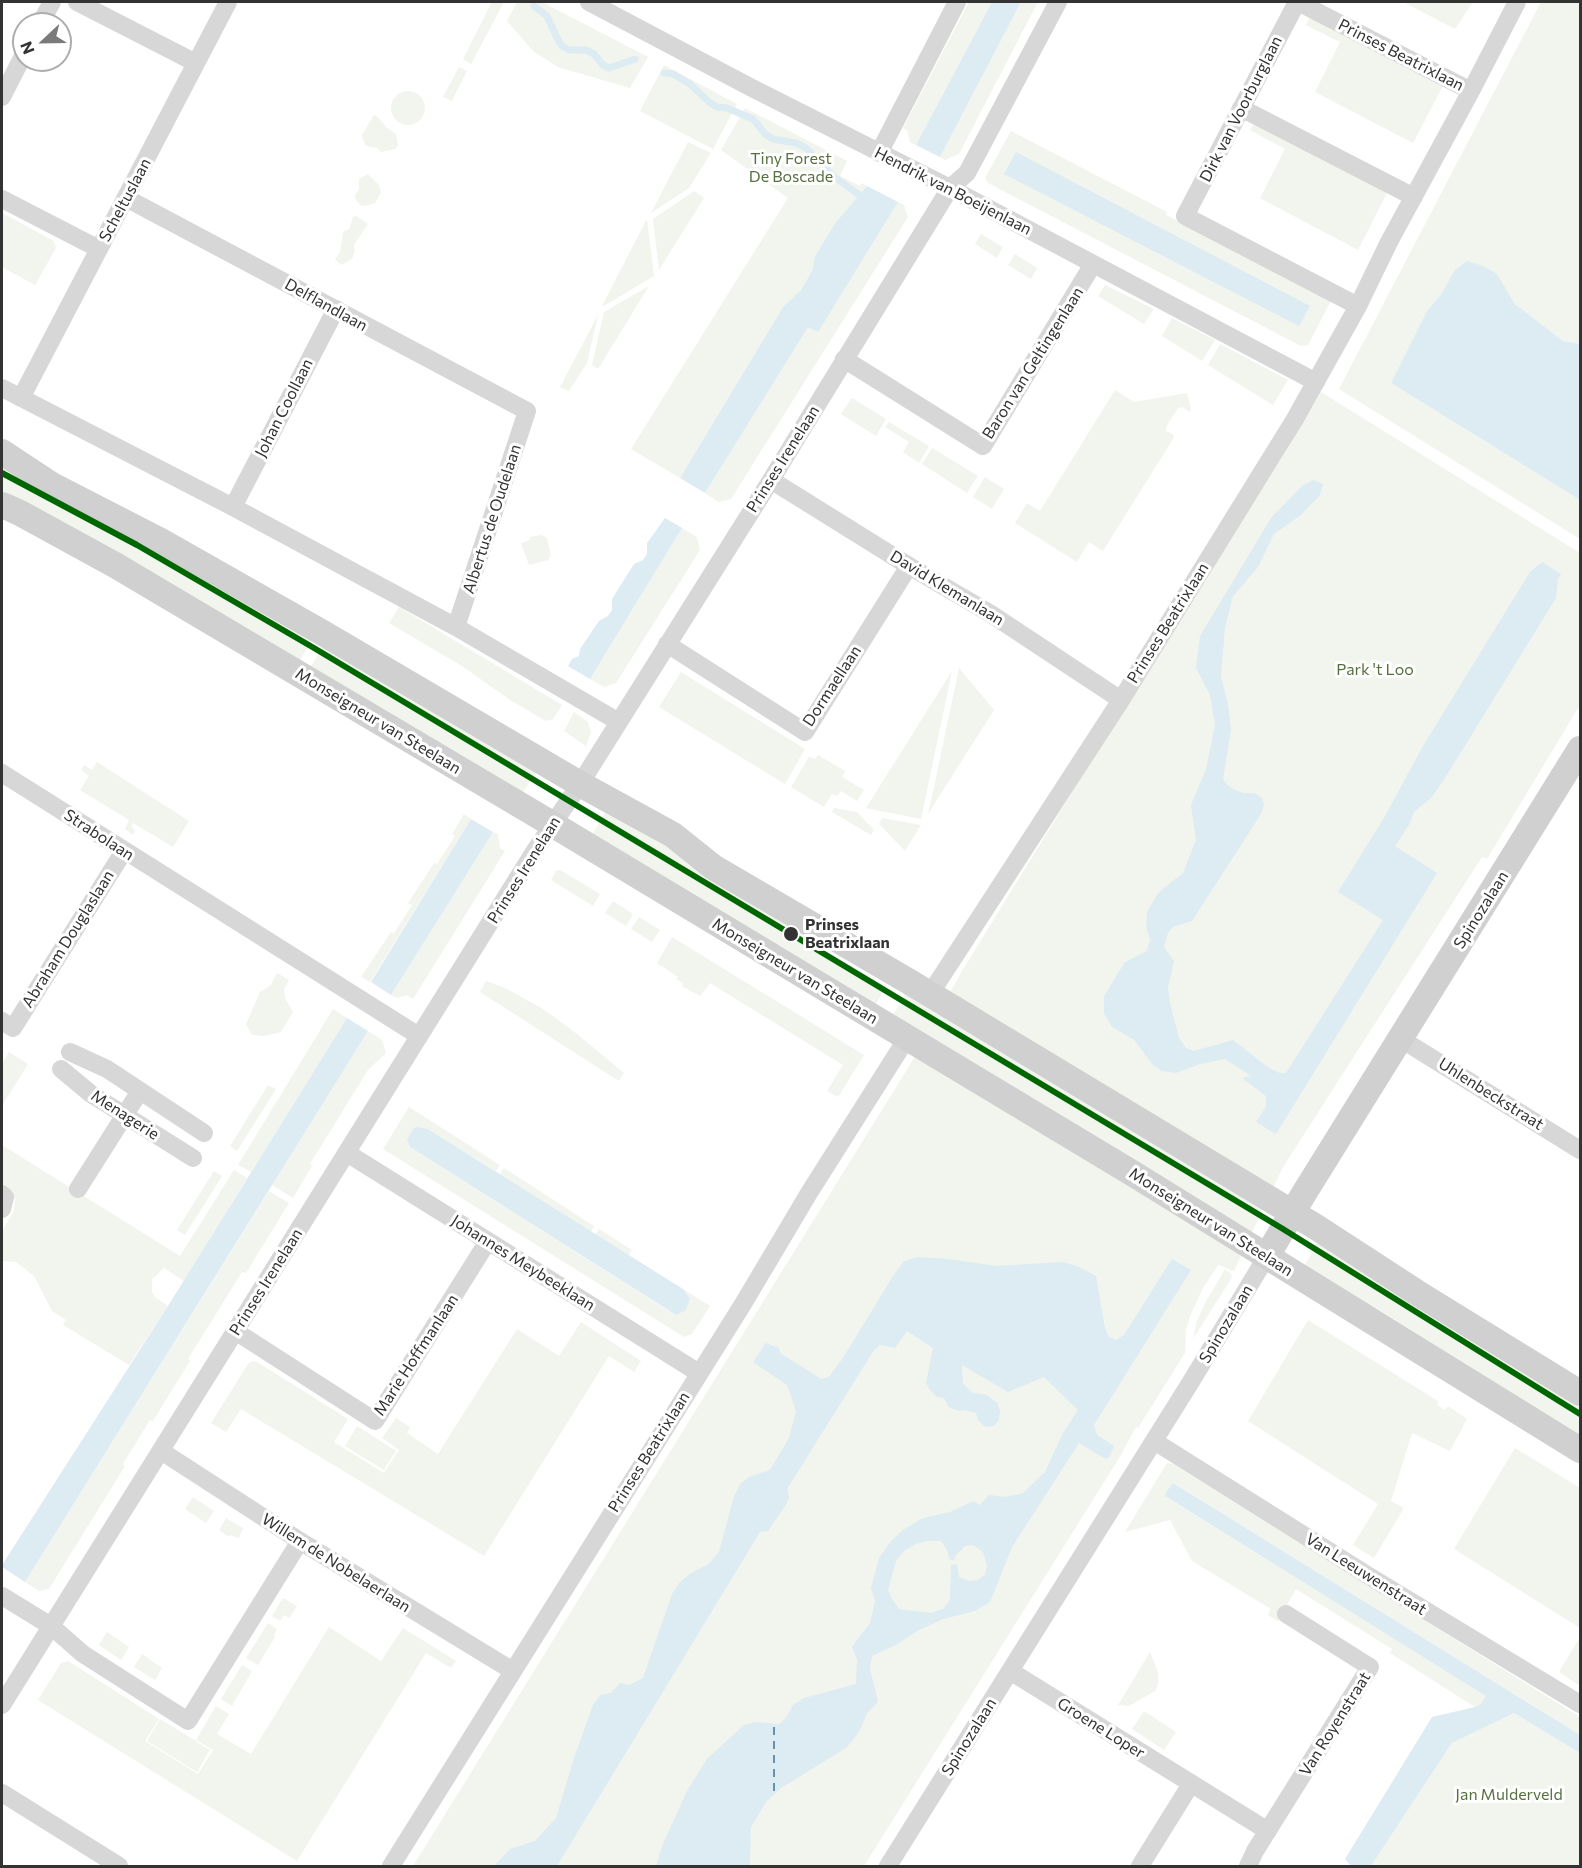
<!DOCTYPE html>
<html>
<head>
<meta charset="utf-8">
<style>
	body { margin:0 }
	#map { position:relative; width:1582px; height:1868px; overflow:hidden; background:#fff; font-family:Commissioner,sans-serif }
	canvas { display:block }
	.frame { position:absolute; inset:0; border:3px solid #333; pointer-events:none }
	.north { position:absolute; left:12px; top:12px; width:60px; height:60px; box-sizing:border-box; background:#fff; border:2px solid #adadad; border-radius:50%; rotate:248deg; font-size:16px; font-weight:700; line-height:24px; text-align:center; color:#333 }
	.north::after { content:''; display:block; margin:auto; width:21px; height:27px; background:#7a7a7a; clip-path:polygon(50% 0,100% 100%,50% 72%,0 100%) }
</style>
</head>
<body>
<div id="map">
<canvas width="1582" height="1868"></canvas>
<div class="frame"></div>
<div class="north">N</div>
</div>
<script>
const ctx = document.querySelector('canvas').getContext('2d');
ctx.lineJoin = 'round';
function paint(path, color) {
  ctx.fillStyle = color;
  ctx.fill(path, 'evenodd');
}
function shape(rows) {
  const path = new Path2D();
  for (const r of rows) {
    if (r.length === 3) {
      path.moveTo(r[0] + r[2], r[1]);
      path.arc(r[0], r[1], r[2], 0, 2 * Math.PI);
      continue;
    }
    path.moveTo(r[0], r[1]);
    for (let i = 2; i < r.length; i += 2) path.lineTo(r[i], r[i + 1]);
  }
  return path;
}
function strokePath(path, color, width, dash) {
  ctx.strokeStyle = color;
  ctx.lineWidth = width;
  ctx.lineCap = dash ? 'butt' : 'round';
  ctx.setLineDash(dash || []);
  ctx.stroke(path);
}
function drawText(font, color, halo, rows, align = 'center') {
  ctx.font = font + ' Commissioner,sans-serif';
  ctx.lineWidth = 6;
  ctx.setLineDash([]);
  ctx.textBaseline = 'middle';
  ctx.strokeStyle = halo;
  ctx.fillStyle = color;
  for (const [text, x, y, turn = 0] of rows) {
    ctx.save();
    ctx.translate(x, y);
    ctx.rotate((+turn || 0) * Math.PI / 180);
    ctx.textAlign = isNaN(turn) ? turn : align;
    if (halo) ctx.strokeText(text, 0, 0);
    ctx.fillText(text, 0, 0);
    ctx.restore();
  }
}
const green = shape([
	[492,2,504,2,471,64,463,59],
	[517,2,542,2,648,57,630,88,558,67,533,51,507,21],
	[969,2,992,2,916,145,910,142,907,130,903,128],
	[1021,2,1038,2,959,154,945,160,940,157],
	[1403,2,1473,2,1455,29],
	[1541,2,1580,2,1580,344,1563,341,1515,304,1497,274,1454,271,1442,293,1427,311,1391,383,1580,500,1580,539,1339,389],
	[1311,14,1445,82,1413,143,1315,92,1340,42,1306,25],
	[664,65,737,104,713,149,640,111],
	[459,67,467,71,452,101,443,97],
	[408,108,17],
	[745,108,847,161,840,176,860,186,862,183,867,186,836,222,815,256,812,271,801,290,783,307,680,478,631,449,788,198,721,150],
	[374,115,378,117,386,127,396,134,398,146,395,149,381,152,377,148,366,146,363,140,362,135],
	[1255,121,1389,189,1358,250,1260,198,1285,149,1250,130],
	[1011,131,1167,212,1166,215,1332,299,1308,345,1301,346,988,183,985,178],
	[688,142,711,153,689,188,651,213],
	[368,174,379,185,381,193,375,203,365,206,360,205,354,197,359,189,359,179],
	[694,191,704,198,659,270,653,219],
	[898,202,904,205,908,217,731,499,718,502,705,493,808,326,818,331],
	[2,213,54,241,56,248,35,285,2,267],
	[356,216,368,224,354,245,355,251,352,259,341,265,335,259,340,253,343,232,349,229,353,217],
	[647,219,654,276,602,307,605,300],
	[981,234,1003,247,997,258,975,244],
	[1015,254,1037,268,1031,279,1008,265],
	[1105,285,1154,309,1144,324,1098,296],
	[649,286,598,369,592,365,604,312],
	[598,315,587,363,569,391,560,387],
	[1172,318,1215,340,1202,361,1162,336],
	[1220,344,1288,380,1273,405,1208,365],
	[1115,390,1134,402,1187,393,1191,409,1190,412,1182,407,1178,408,1166,427,1166,431,1174,435,1173,439,1103,551,1089,542,1077,562,1015,523,1027,503,1040,511],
	[1321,392,1580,553,1580,705,1487,859,1482,857,1283,1167,1234,1271,1218,1265,1203,1288,1191,1314,1186,1329,1185,1353,1138,1428,1136,1427,1121,1455,864,1866,413,1866,908,1068,925,1038,892,1017,905,994,938,1014,962,971,1124,708,1284,455],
	[852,398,886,419,876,436,841,414],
	[889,422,929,446,919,463,903,452,909,442,885,427],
	[932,448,978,476,967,493,922,464],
	[2,460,314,636,298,664,2,498],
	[985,477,1004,489,992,509,973,497],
	[682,528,697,537,700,550,616,683,604,687,590,679],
	[542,535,547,538,551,556,549,557,549,560,529,565,521,543,530,540,530,537],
	[399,607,562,705,553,719,546,721,510,700,462,666,389,623],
	[326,641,538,768,520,798,309,670],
	[959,668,994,710,928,814,935,782],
	[952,671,921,819,866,808],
	[681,672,805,749,785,784,659,707],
	[574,712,588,722,591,733,586,746,564,731],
	[818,755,845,771,842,777,864,790,857,801,841,791,837,796,832,794,824,807,791,787,809,757,815,759],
	[97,762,189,821,173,847,133,823,131,827,135,830,133,835,125,829,129,820,80,790,89,776,81,770,84,765,92,770],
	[834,808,857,812,874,830,871,835,832,812],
	[606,811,793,922,790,929,886,987,876,1004,779,945,775,952,589,840],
	[464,814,471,819,370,982,361,977,391,932,394,933,412,905,408,903,434,863,437,864,455,836,452,834],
	[882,818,921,825,905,851,879,824],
	[493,832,498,834,500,848,505,851,413,999,407,995,397,998,391,995],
	[560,870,600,894,593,906,551,880,556,871],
	[613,901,633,914,626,926,605,913],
	[639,917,660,930,652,942,631,929],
	[672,937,864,1055,838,1097,827,1091,843,1065,710,983,700,996,682,986,683,983,676,979,678,977,657,963],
	[277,973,289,980,284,989,285,998,293,1012,281,1032,264,1036,252,1035,246,1024,260,992,271,985],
	[486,981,505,988,543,1009,577,1034,624,1073,619,1081,480,992],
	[333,1009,347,1018,251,1172,238,1165],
	[368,1031,382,1040,386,1053,368,1070,310,1164,312,1166,293,1198,272,1185],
	[9,1052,28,1064,2,1106,2,1064],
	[268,1085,276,1089,237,1151,230,1146],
	[409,1107,500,1165,496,1171,428,1129,418,1127,407,1140,410,1147,675,1315,690,1299,683,1289,710,1306,692,1334,684,1337,383,1149],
	[2,1145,180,1256,234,1170,247,1178,184,1281,164,1268,152,1279,152,1292,155,1297,168,1306,129,1365,63,1325,66,1320,52,1311,34,1276,16,1262,2,1261,2,1231,14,1211,15,1199,8,1190,2,1186],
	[504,1168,594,1226,591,1232,500,1174],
	[214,1171,222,1176,185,1235,177,1230],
	[269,1191,289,1203,246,1273,242,1272,188,1359,190,1361,153,1421,150,1420,123,1464,125,1466,49,1589,39,1591,25,1582],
	[599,1229,632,1250,629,1255,595,1235],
	[1320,1239,1383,1285,1580,1407,1580,1436,1373,1306,1370,1311,1303,1268],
	[1225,1269,1232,1275,1231,1279,1193,1339,1197,1321,1204,1305],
	[1308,1320,1438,1401,1437,1405,1445,1410,1448,1406,1467,1419,1450,1451,1412,1433,1391,1501,1404,1508,1374,1558,1353,1545,1378,1504,1248,1421],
	[581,1322,641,1361,634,1372,609,1356,484,1556,241,1409,226,1432,211,1423,248,1364,253,1361,257,1362,348,1419,334,1442,384,1473,399,1450,382,1438,396,1418,410,1427,407,1433,438,1454,517,1329,559,1356],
	[357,1426,396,1451,384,1470,345,1446],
	[1515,1448,1580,1488,1580,1628,1454,1549],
	[1167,1463,1173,1464,1580,1717,1580,1735,1173,1483,1166,1492,1166,1497,1487,1696,1481,1704,1475,1707,1390,1653,1392,1649,1296,1589,1278,1621,1268,1615,1271,1609,1192,1561,1170,1520,1125,1532],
	[193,1497,214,1511,206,1523,185,1509],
	[226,1518,243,1528,239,1538,230,1535,229,1537,219,1530],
	[283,1598,297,1606,289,1618,284,1615,280,1621,272,1616],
	[268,1623,277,1629,274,1635,275,1637,258,1665,246,1658],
	[329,1627,381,1661,403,1628,456,1661,451,1668,426,1653,297,1861,38,1700,61,1663,68,1661,159,1719,145,1741,198,1774,213,1750,196,1740,216,1706,229,1714,217,1734,251,1754],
	[107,1632,129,1647,121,1660,99,1645],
	[1580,1637,1580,1686,1559,1672],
	[1150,1652,1158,1672,1158,1685,1155,1691,1129,1706,1118,1705],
	[142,1654,162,1668,155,1680,134,1667],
	[242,1665,252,1671,232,1706,221,1699],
	[1144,1711,1176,1732,1164,1750,1132,1729],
	[1514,1713,1580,1753,1580,1866,1371,1866,1452,1743],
	[160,1719,210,1750,197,1772,147,1741]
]);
const water = shape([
	[992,2,1021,2,940,157,916,145],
	[1016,152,1310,306,1299,326,1004,174],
	[867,186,898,202,818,332,808,327,705,493,680,478,783,307,801,290,812,271,815,256,836,222],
	[1467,261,1483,266,1497,274,1515,304,1563,341,1580,344,1580,500,1391,383,1427,311,1442,293,1454,271],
	[1313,480,1323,484,1320,495,1301,515,1274,534,1258,567,1233,596,1225,627,1221,677,1228,704,1231,730,1223,780,1231,788,1243,793,1254,793,1262,798,1264,805,1261,814,1192,921,1173,927,1168,933,1164,947,1174,961,1168,988,1170,1003,1179,1038,1186,1048,1194,1051,1233,1040,1269,1068,1280,1073,1286,1073,1383,920,1338,892,1384,818,1423,746,1530,572,1542,562,1561,574,1558,579,1556,598,1445,778,1432,797,1414,812,1410,823,1395,846,1437,873,1276,1134,1256,1122,1266,1107,1266,1096,1242,1078,1251,1076,1225,1059,1200,1064,1176,1073,1162,1071,1154,1066,1134,1040,1112,1027,1104,1013,1104,996,1125,962,1147,951,1150,939,1146,927,1147,912,1158,893,1183,873,1196,840,1191,805,1206,769,1215,725,1210,695,1196,668,1200,636,1271,518,1302,486],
	[665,518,682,528,590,679,568,666,572,659,579,656,580,649,599,621,608,616,612,610,612,599,634,564,643,560,647,554,647,543],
	[471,819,493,832,391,995,371,982],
	[347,1018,368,1031,25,1582,2,1567,2,1565,168,1306],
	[418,1127,428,1129,683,1289,690,1299,686,1310,676,1315,410,1147,407,1140,414,1128],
	[918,1257,948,1259,997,1266,1063,1262,1079,1267,1096,1276,1105,1328,1109,1337,1116,1340,1124,1335,1172,1259,1191,1270,1094,1425,1097,1435,1114,1446,1109,1457,1106,1459,1079,1443,1012,1547,990,1602,975,1611,943,1619,919,1630,896,1645,872,1656,870,1669,878,1702,867,1713,859,1732,846,1748,781,1788,766,1802,751,1827,750,1866,656,1866,662,1846,687,1791,707,1759,744,1725,755,1722,779,1724,786,1718,793,1705,804,1698,856,1684,857,1659,852,1647,870,1623,875,1601,871,1588,879,1558,892,1540,903,1530,923,1518,950,1512,973,1501,980,1505,989,1495,1006,1497,1023,1493,1045,1472,1063,1433,1078,1410,1044,1377,1008,1392,962,1365,963,1383,966,1387,973,1393,987,1395,997,1403,1000,1411,999,1420,995,1425,989,1427,984,1426,978,1420,976,1413,964,1410,959,1411,949,1407,944,1398,937,1397,930,1390,926,1383,933,1348,907,1331,895,1348,880,1345,874,1350,787,1489,789,1496,787,1503,768,1531,760,1532,557,1866,494,1866,510,1849,535,1841,556,1818,574,1758,593,1705,600,1695,611,1693,620,1683,629,1685,643,1678,672,1594,679,1583,691,1573,709,1564,719,1552,734,1496,741,1483,749,1477,770,1470,789,1438,796,1411,787,1385,753,1362,766,1343,779,1348,780,1353,821,1379,829,1377,843,1358,893,1276,904,1261],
	[926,1541,941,1541,947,1550,950,1560,954,1560,956,1555,965,1546,973,1545,983,1552,987,1565,985,1575,978,1580,969,1581,959,1577,957,1564,951,1565,950,1600,943,1609,931,1613,899,1609,892,1599,888,1590,896,1561,904,1551,916,1544],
	[1173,1483,1580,1735,1580,1753,1514,1713,1452,1743,1371,1866,1351,1866,1345,1859,1432,1717,1475,1707,1481,1704,1486,1696,1165,1496,1166,1492]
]);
const stream = shape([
	[534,6,547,16,558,40,562,46,569,50,586,50,594,54,603,65,609,68,635,59],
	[664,73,673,74,690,84,709,102,717,107,727,108,753,119,765,134,773,139,796,143,806,148,833,176,858,194]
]);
const ferry = shape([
	[774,1791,774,1722]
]);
const street = shape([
	[77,2,196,63],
	[589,2,752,88,950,188,1316,382],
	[1297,2,1185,216,1358,306],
	[1298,2,1471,91],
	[40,24,52,2],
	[2,97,24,54],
	[1241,108,1414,197],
	[879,153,957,2],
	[126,198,527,411,456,627],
	[2,199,99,249],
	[844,359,983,446,1093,264],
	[2,388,233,507,456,627,619,722],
	[21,398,228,2],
	[771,480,909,566,991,614,1121,700],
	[233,507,336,309],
	[667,644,805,732,909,566],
	[2,773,419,1036],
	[930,994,1121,700,1295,419,1358,306,1389,242,1471,91,1517,2],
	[2,1021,13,1028,124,851],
	[1401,1039,1580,1150],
	[70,1052,107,1069,204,1133],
	[61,1069,91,1094,193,1158],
	[347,1153,699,1373],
	[78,1189,140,1091],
	[2,1194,5,1197,2,1209],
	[235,1331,375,1421,488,1241],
	[1154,1441,1369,1576,1580,1704],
	[161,1451,300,1541,513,1671],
	[2,1596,51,1626,83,1654,188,1721,300,1541],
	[1010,1671,1268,1831],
	[2,1705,534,852,580,784,771,480,950,188,967,173,1058,2],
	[2,1793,119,1866],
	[391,1866,743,1304,809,1193,907,1038],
	[888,1866,1192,1380,1267,1256],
	[1140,1866,1191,1784],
	[1248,1866,1255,1851,1370,1667,1286,1614]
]);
const secondary = shape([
	[2,452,52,485,161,541,323,633,580,784,673,835,713,867,908,981,1316,1227,1416,1292,1580,1393],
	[2,505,20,513,115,565,552,824,1132,1173,1580,1450],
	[1267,1256,1303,1195,1580,749]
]);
const tram1 = shape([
	[2,473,137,545,314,648,1283,1229,1580,1414]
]);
const markers = [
	[791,934,8,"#333"]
];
const streetNames = [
	["Prinses Beatrixlaan",1401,55,27],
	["Dirk van Voorburglaan",1241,109,-63],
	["Hendrik van Boeijenlaan",953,191,27],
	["Scheltuslaan",125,200,-62],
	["Delflandlaan",326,305,29],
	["Baron van Geltingenlaan",1033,363,-58],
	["Johan Coollaan",284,408,-63],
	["Prinses Irenelaan",783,459,-58],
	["Albertus de Oudelaan",492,519,-72],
	["David Klemanlaan",947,588,31],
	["Prinses Beatrixlaan",1168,623,-58],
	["Dormaellaan",832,686,-57],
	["Monseigneur van Steelaan",378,721,31],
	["Strabolaan",99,835,33],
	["Prinses Irenelaan",524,870,-58],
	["Spinozalaan",1481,910,-58],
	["Abraham Douglaslaan",68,939,-58],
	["Monseigneur van Steelaan",795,971,31],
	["Uhlenbeckstraat",1491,1094,32],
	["Menagerie",125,1115,33],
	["Monseigneur van Steelaan",1211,1222,32],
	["Johannes Meybeeklaan",523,1263,32],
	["Prinses Irenelaan",266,1282,-58],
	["Spinozalaan",1226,1324,-59],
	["Marie Hoffmanlaan",416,1355,-57],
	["Prinses Beatrixlaan",649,1452,-58],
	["Willem de Nobelaerlaan",336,1563,32],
	["Van Leeuwenstraat",1366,1574,32],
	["Van Royenstraat",1335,1724,-58],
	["Groene Loper",1101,1728,32],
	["Spinozalaan",969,1737,-58]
];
const parkNames = [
	["Tiny Forest",791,159],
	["De Boscade",791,177],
	["Park 't Loo",1375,670],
	["Jan Mulderveld",1509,1795]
];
const stopNames = [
	["Prinses",805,925],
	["Beatrixlaan",805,943]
];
paint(green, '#f1f5ed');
paint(water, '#ddebf3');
strokePath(stream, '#ddebf3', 7);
strokePath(ferry, '#3f7597', 1.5, [8, 6]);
strokePath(street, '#d7d7d7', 18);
strokePath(secondary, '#d0d0d0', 26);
strokePath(tram1, '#060', 6);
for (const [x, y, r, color] of markers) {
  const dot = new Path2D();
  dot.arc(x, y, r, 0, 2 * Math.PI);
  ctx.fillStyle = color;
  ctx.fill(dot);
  strokePath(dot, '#fff', 2);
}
drawText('16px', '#333', '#fff', streetNames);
drawText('16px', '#56703f', '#fff', parkNames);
drawText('bold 16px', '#333', '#fff', stopNames, 'left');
</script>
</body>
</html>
